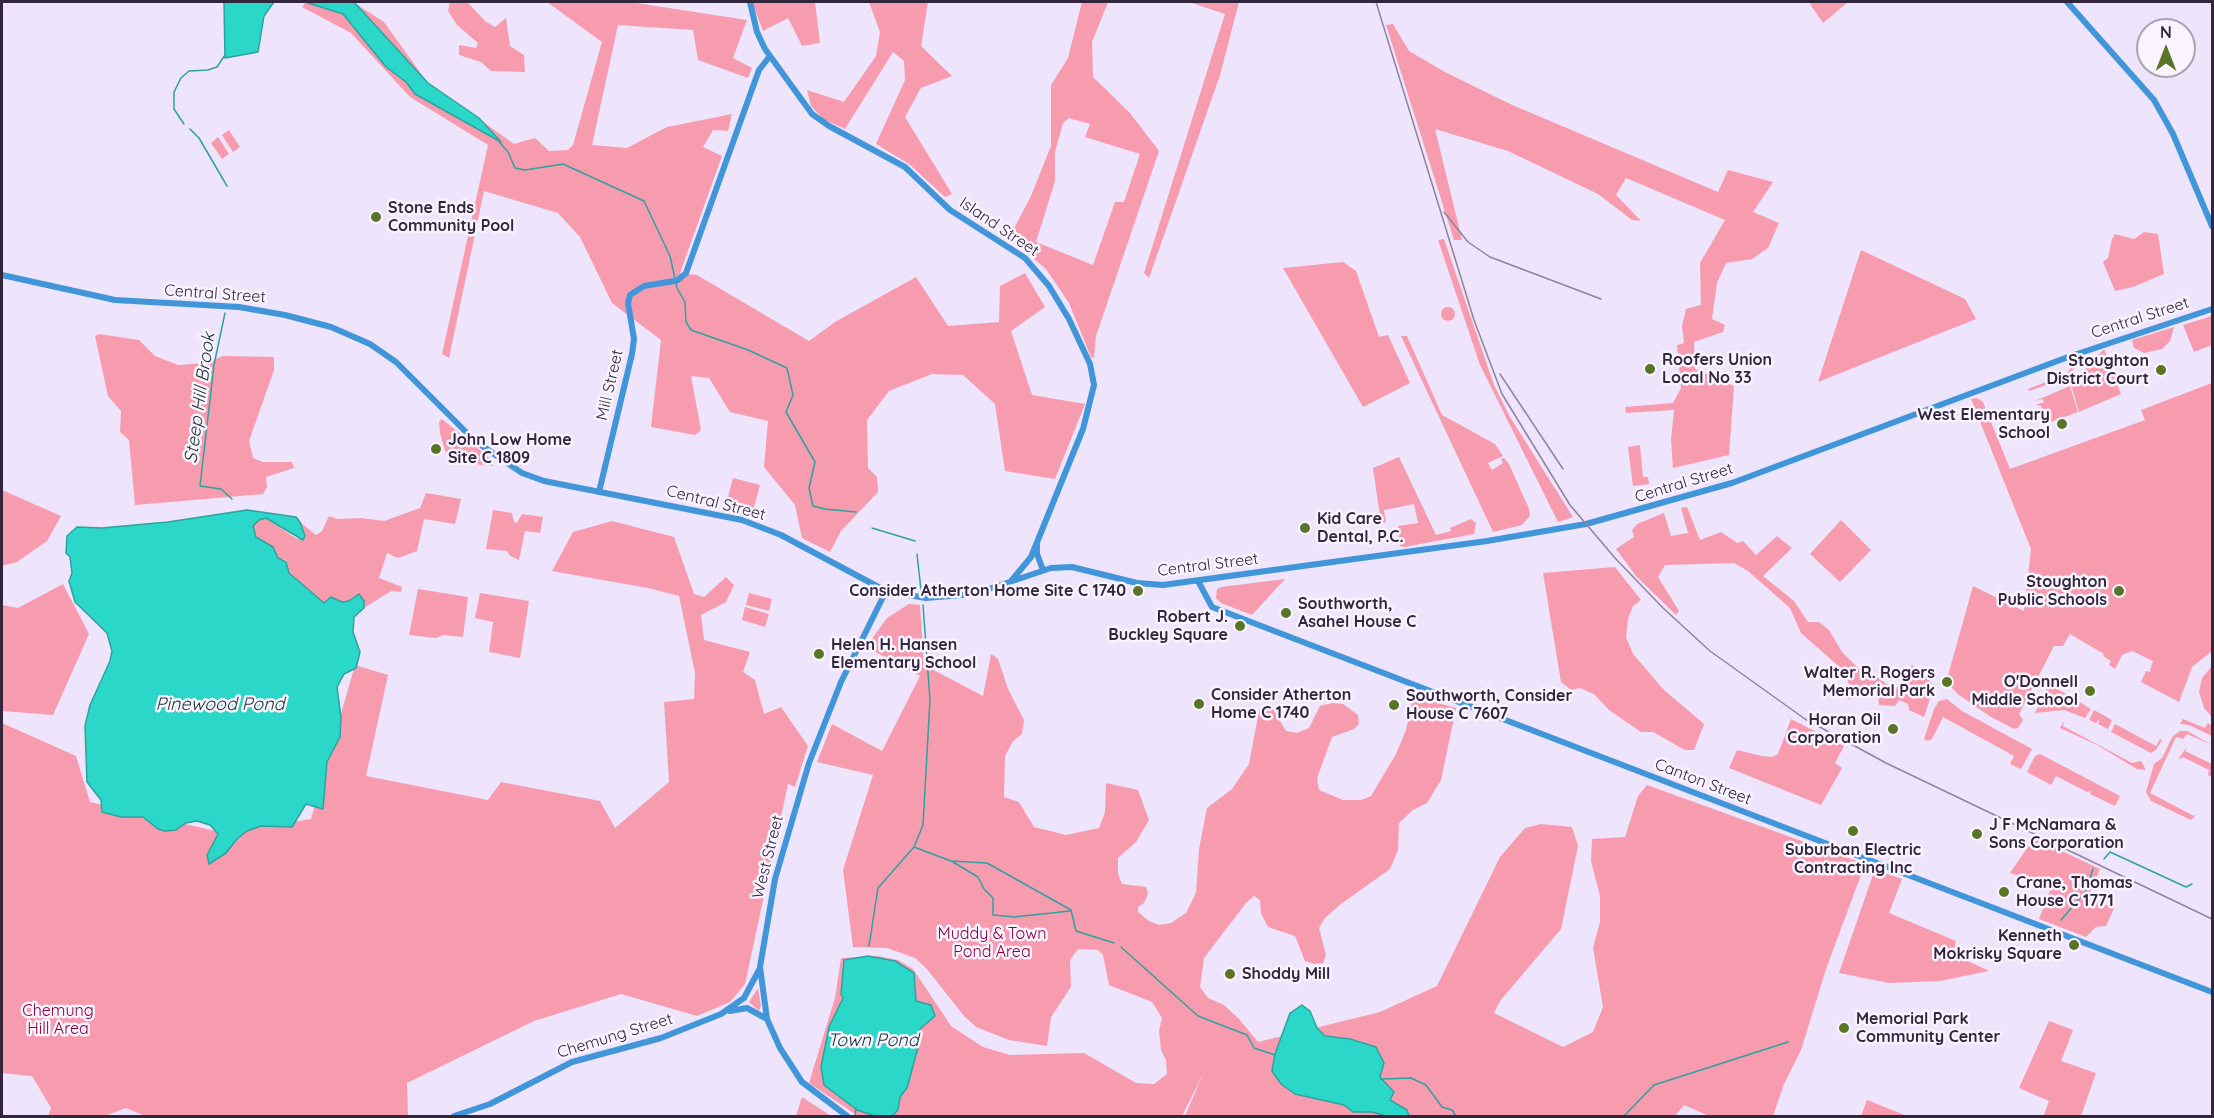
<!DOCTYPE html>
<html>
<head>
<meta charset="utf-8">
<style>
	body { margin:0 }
	#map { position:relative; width:2214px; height:1118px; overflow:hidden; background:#eee4fb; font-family:Quicksand,sans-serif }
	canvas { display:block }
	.frame { position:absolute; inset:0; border:3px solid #31263c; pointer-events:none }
	.north { position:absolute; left:2136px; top:18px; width:60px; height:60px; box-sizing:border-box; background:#f9f4ff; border:2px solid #a9a2b1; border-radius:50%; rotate:0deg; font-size:16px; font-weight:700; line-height:24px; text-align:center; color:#31263c }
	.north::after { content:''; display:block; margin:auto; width:21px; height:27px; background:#5a7528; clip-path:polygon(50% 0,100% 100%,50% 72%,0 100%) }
</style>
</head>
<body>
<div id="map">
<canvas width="2214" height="1118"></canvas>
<div class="frame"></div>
<div class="north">N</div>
</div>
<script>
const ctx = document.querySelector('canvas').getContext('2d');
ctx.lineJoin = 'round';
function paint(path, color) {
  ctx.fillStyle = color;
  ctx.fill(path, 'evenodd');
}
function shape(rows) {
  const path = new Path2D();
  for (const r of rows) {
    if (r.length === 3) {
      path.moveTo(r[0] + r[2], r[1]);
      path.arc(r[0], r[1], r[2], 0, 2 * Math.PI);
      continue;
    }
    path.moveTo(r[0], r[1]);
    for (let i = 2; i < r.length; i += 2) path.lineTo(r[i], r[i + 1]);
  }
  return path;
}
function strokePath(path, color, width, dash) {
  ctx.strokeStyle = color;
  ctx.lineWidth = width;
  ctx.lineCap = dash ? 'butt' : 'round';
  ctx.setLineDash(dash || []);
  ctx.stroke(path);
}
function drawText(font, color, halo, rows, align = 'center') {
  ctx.font = font + ' Quicksand,sans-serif';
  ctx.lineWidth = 5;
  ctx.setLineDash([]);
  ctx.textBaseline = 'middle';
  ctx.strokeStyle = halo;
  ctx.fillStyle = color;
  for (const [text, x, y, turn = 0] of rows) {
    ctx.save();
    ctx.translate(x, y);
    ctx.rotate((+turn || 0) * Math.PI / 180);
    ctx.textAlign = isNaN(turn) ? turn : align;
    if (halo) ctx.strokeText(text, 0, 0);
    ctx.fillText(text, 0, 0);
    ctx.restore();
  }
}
const green = shape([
	[306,2,353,2,384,22,427,82,514,144,535,138,549,151,568,150,573,145,602,42,547,2,630,2,747,20,733,58,752,68,748,78,698,60,693,30,618,25,592,145,627,148,667,127,732,114,728,131,713,130,703,147,722,156,680,273,697,275,809,341,835,322,916,277,948,326,999,322,1000,286,1025,273,1045,307,1011,331,1032,395,1085,404,1055,479,1005,471,995,404,963,375,932,374,889,391,867,420,868,468,877,477,878,492,841,531,830,552,802,538,795,505,764,467,768,421,730,412,709,378,691,376,701,430,695,435,651,427,661,340,612,303,580,237,558,213,484,191,449,358,442,354,488,145,410,97,351,33,302,7],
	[450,2,467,2,485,21,495,27,506,18,510,46,524,55,525,72,491,71,481,62,459,55,459,45,476,48,478,43,457,25,448,11],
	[752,2,815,2,820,43,802,46,788,18,763,31],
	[869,2,928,2,921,46,952,76,921,88,905,117,952,194,945,197,909,164,876,144,905,80,904,61,893,52,845,129,823,119,811,106,807,90,844,102,876,56,880,32],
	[1082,2,1108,2,1092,42,1093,77,1130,113,1159,151,1096,336,1094,358,1091,357,1069,303,1046,269,1009,238,1031,196,1051,146,1051,85,1068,58],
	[1069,118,1090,124,1085,137,1140,154,1124,202,1115,202,1093,265,1036,242,1055,181,1055,152,1063,123],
	[1189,2,1239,2,1220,75,1149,278,1144,273,1225,14],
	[1813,2,1848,2,1823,23,1810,4],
	[1393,24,1409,51,1445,72,1510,104,1718,192,1728,170,1773,182,1753,212,1779,223,1768,248,1752,259,1726,263,1717,283,1712,319,1725,325,1723,332,1694,342,1695,369,1734,386,1729,455,1673,468,1671,439,1674,410,1626,413,1625,407,1673,403,1681,388,1677,345,1684,343,1682,326,1686,309,1701,305,1700,263,1725,220,1626,178,1616,195,1641,221,1632,220,1598,194,1508,151,1435,129,1462,240,1454,240,1386,25],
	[229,130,240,147,233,152,222,135],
	[218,137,229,154,222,159,211,143],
	[2144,232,2158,234,2164,274,2133,287,2115,291,2103,262,2108,258,2112,239,2115,234,2134,239],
	[1444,239,1494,385,1510,417,1573,517,1558,522,1480,365,1438,240],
	[1861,250,1965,299,1976,319,1818,382],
	[1343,262,1356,271,1379,337,1388,335,1410,383,1363,407,1283,268],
	[1448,314,7],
	[2212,316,2212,345,2194,352,2183,325],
	[2174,327,2170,341,2162,349,2144,353,2134,348,2132,340],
	[99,334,139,340,155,356,178,365,206,363,223,356,274,357,274,370,249,441,253,458,263,462,292,462,294,468,266,477,267,487,263,494,135,505,129,440,120,432,121,411,108,396,95,336],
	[1401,336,1407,336,1442,415,1495,444,1503,456,1488,463,1492,470,1503,463,1501,459,1504,458,1509,464,1529,509,1530,516,1522,525,1493,532],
	[2104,349,2121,394,2079,412,2071,385],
	[2083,358,2082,362,2061,380,2029,391,2028,389,2067,374,2075,361],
	[2212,383,2212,651,2192,667,2179,702,2141,682,2146,671,2151,672,2150,670,2153,661,2132,651,2122,655,2115,669,2109,665,2111,661,2103,656,2104,654,2070,634,2063,646,2054,646,2019,714,2023,720,2018,728,2014,729,1991,717,1959,695,1948,684,1947,679,1973,586,2024,611,2031,549,1971,399,1977,398,1983,402,2010,469,2145,420,2141,410],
	[2070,386,2078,412,2048,423,2041,406,2036,405,2044,402,2043,399,2035,401],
	[442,419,492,460,493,466,461,463,451,457,445,450,440,433,439,422],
	[1640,445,1643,477,1648,477,1649,484,1633,486,1628,447],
	[1399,457,1436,535,1451,531,1450,528,1471,519,1476,523,1474,534,1404,547,1400,546,1398,526,1418,523,1414,504,1384,510,1386,522,1381,523,1373,468],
	[733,478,760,485,752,514,725,508],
	[2,490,61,516,47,541,17,562,2,566],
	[426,493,461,499,455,524,424,519,417,551,398,558,387,553,379,578,402,587,401,592,391,591,364,608,364,601,324,603,289,573,286,560,278,558,273,547,256,537,253,526,259,520,266,518,297,539,305,535,300,522,316,535,322,531,329,516,337,519,361,518,384,521,420,508],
	[1687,507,1700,540,1721,532,1737,543,1743,541,1756,555,1777,536,1792,548,1763,576,1794,601,1808,622,1819,622,1829,630,1842,652,1859,669,1873,674,1895,690,1912,665,1932,683,1933,689,1924,717,1909,710,1908,704,1899,700,1895,706,1879,705,1878,694,1872,689,1847,700,1851,690,1844,671,1801,633,1790,608,1748,571,1734,563,1665,565,1658,577,1679,611,1676,615,1636,576,1616,549,1634,537,1632,530,1637,524,1664,513,1671,536,1688,533,1681,508],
	[493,510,512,513,514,522,517,523,522,514,543,517,540,533,525,531,519,560,510,556,507,551,486,549],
	[1841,520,1871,550,1840,582,1810,554],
	[612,521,674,537,694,594,704,597,726,577,734,585,726,602,701,615,704,640,750,652,743,672,755,680,764,714,781,707,808,746,795,787,788,784,745,984,730,1002,697,1016,621,994,534,1021,407,1083,408,1116,145,1116,126,1108,105,1116,48,1116,51,1108,32,1076,2,1073,2,723,76,756,90,802,224,833,311,819,355,665,388,675,366,776,488,800,501,782,600,801,615,828,669,782,664,702,694,699,695,673,679,596,648,588,552,571,573,532],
	[1615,567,1641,600,1633,606,1628,619,1626,637,1633,654,1664,690,1704,724,1694,750,1685,750,1653,732,1641,732,1609,710,1594,694,1580,688,1571,690,1561,682,1543,573],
	[1285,579,1252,615,1221,603,1216,598,1217,589,1221,587],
	[63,584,89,634,53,715,2,711,2,605,18,608],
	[418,589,468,597,463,637,443,635,436,638,409,635],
	[480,593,529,601,520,658,489,652,493,622,475,618],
	[749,593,772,599,769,611,746,605],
	[909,604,920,605,924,665,983,696,991,654,998,659,1008,689,1024,720,1022,734,1013,741,1005,756,1004,797,1019,802,1034,827,1066,835,1099,828,1105,812,1106,783,1138,790,1149,820,1136,842,1118,858,1118,874,1122,884,1146,887,1148,894,1144,903,1138,907,1138,912,1149,921,1159,925,1171,923,1186,913,1196,893,1199,849,1207,808,1232,789,1249,764,1259,711,1265,704,1272,707,1286,731,1297,733,1309,728,1320,706,1332,703,1343,704,1358,715,1359,724,1354,729,1332,737,1317,778,1319,790,1343,800,1361,800,1371,796,1396,754,1406,730,1413,696,1456,708,1441,780,1427,803,1413,810,1399,823,1398,850,1390,869,1341,904,1325,918,1319,928,1326,955,1323,963,1315,964,1305,961,1295,936,1268,927,1261,913,1260,900,1254,896,1246,903,1204,958,1200,987,1208,998,1224,1005,1239,1019,1258,1042,1380,1012,1437,986,1500,857,1525,828,1541,824,1572,827,1578,846,1561,929,1500,1001,1494,1013,1563,1047,1593,1032,1603,1007,1593,948,1600,922,1600,896,1591,861,1592,839,1625,837,1638,796,1647,785,1865,864,1826,969,1801,1050,1784,1084,1773,1116,1709,1116,1684,1105,1675,1116,1185,1116,1203,1074,1182,1116,858,1116,809,1083,835,998,841,958,877,956,898,960,913,969,951,1026,983,1047,1010,1055,1084,1053,1136,1083,1154,1084,1167,1074,1166,1060,1161,1050,1159,1031,1162,1018,1152,1002,1109,985,1103,955,1098,950,1078,949,1070,960,1071,987,1051,1017,1047,1046,1009,1040,976,1027,964,1016,926,968,915,958,887,948,853,947,843,870,873,775,817,762,832,724,882,751,920,676,866,647,887,618],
	[745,607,769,614,765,627,742,620],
	[2212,666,2212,717,2204,708,2199,692,2202,678],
	[2051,685,2091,709,2085,718,2064,710,2035,713,2047,688],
	[1947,699,1962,711,2032,749,2021,769,2010,764,2014,756,1943,717,1932,739,1928,741,1924,739,1934,709,1939,701],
	[2094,710,2112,720,2108,729,2098,724,2100,719,2096,723,2089,720],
	[1791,719,1844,746,1835,763,1842,768,1821,805,1729,768,1737,750,1762,756,1772,757,1778,754],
	[2183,719,2205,728,2208,723,2212,726,2212,736,2189,725,2180,724],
	[2064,721,2063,726,2132,763,2141,761,2146,770,2137,769,2097,745,2060,728],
	[2115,724,2156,746,2160,739,2162,740,2156,750,2151,753,2111,732],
	[2180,731,2187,731,2212,745,2187,734,2183,739,2176,737,2150,793,2194,816,2198,813,2191,820,2151,801,2146,792,2154,764,2162,758,2173,736],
	[2187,746,2185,751,2212,764,2212,777,2208,775,2209,770,2183,757,2178,760],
	[2040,754,2120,796,2115,806,2090,794,2091,791,2087,792,2056,776,2051,785,2027,772,2035,756],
	[2034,838,2100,869,2088,898,2114,908,2106,926,2096,927,2086,937,2039,919,2052,885,2010,873],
	[1875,869,1902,879,1889,913,1956,941,1953,954,1989,971,1940,981,1889,983,1839,973],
	[758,988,761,1006,759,1011,749,1002],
	[2049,1021,2073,1030,2061,1061,2096,1073,2081,1116,2044,1115,2049,1101,2019,1088],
	[802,1097,831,1116,796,1116],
	[1867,1100,1907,1116,1861,1116]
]);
const water = shape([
	[224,2,274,2,264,16,258,52,225,58,224,2],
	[305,2,354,2,428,83,479,118,501,142,415,94,406,82,386,67,343,14,305,2],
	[247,510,296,517,300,522,305,536,303,540,266,518,259,520,253,526,256,537,273,547,278,558,286,562,289,573,324,603,331,597,342,602,349,601,359,594,364,601,364,608,354,617,353,632,360,652,356,668,344,674,337,687,341,717,340,737,327,762,323,809,306,804,292,827,261,826,247,831,237,839,226,853,209,864,207,855,218,834,210,825,197,821,186,823,176,830,165,831,158,829,143,817,121,817,102,812,101,800,87,782,85,726,90,705,110,661,112,651,107,633,75,602,69,581,72,573,70,557,66,553,67,536,77,527,102,528,168,522,247,510],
	[868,956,895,961,914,973,916,1001,931,1005,935,1016,920,1029,919,1044,907,1088,900,1097,898,1110,892,1116,875,1116,857,1110,824,1085,821,1067,829,1027,843,998,841,994,844,960,868,956],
	[1302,1005,1310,1011,1317,1028,1325,1036,1350,1039,1376,1047,1384,1063,1380,1077,1394,1092,1390,1100,1407,1110,1409,1116,1387,1116,1372,1112,1353,1112,1344,1105,1295,1094,1281,1084,1272,1071,1275,1054,1290,1013,1302,1005]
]);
const stream = shape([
	[184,124,174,109,174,92,181,78,189,71,208,70,217,67,225,55],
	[190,129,199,138,227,186],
	[496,138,508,152,515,168,525,170,563,164,644,201,670,256,677,288,685,302,686,322,691,330,748,350,787,368,793,395,786,412,815,462,809,488,813,506,825,509,856,512],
	[225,313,214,365,200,486,221,489,232,499],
	[872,528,915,541],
	[917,554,921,590],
	[914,847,951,861,987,863,1071,910,1076,931,1114,943],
	[2104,859,2110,852,2186,887,2192,884],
	[953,862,978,877,984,889,993,898,993,915,1014,917,1070,911],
	[2061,920,2086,891,2093,869],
	[869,946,878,888,914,847,923,825,930,700,923,605],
	[1121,947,1198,1016,1247,1035,1254,1048,1275,1055],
	[1381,1079,1411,1078,1426,1085,1442,1107,1452,1110,1456,1116],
	[855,1116,856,1108],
	[1624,1116,1654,1085,1788,1042]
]);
const secondary = shape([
	[750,2,757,32,765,49,812,114,829,126,905,167,950,210,1025,258,1049,286,1069,319,1090,364,1094,385,1083,429,1031,557,1012,580],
	[2067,2,2154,100,2173,134,2212,226],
	[2,275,115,300,239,307,285,315,331,327,370,344,396,362,475,441,522,473,544,481,742,520,781,535,886,591,926,598,974,594,1051,568,1072,567,1137,583,1163,585,1487,541,1586,524,1732,483,2068,357,2212,309],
	[678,280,686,273,759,70,770,56],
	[599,492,632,354,634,339,628,303,630,295,644,286,674,281],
	[1037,545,1037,554,1043,570],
	[1198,581,1212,607,2212,992],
	[730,1011,747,1008,767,1019],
	[454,1116,490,1104,572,1062,661,1038,721,1014,744,998,759,970],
	[847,1116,802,1082,780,1048,767,1019,760,967,775,879,809,763,841,682,886,591]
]);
const rail = shape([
	[1376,2,1474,320,1502,394,1570,505,1615,558,1663,608,1710,651,1805,719,1886,763,2212,919],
	[1444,212,1468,242,1490,257,1601,299],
	[1500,374,1563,469]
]);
const markers = [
	[376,217,6,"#5a7528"],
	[1650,369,6,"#5a7528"],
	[2161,370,6,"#5a7528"],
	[2062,424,6,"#5a7528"],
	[436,449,6,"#5a7528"],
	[1305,528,6,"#5a7528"],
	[1138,591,6,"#5a7528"],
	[2119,591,6,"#5a7528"],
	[1286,613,6,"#5a7528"],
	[1240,626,6,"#5a7528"],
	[819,654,6,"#5a7528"],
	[1947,682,6,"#5a7528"],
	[2090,691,6,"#5a7528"],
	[1199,704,6,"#5a7528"],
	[1394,705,6,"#5a7528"],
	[1893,729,6,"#5a7528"],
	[1853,831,6,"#5a7528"],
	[1977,834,6,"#5a7528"],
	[2004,892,6,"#5a7528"],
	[2074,945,6,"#5a7528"],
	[1230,974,6,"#5a7528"],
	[1844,1028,6,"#5a7528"]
];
const poiNames = [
	["Stone Ends",388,208],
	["Community Pool",388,226],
	["Roofers Union",1662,360],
	["Local No 33",1662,378],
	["Stoughton",2149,361,"right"],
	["District Court",2149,379,"right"],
	["West Elementary",2050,415,"right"],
	["School",2050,433,"right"],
	["John Low Home",448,440],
	["Site C 1809",448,458],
	["Kid Care",1317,519],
	["Dental, P.C.",1317,537],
	["Stoughton",2107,582,"right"],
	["Public Schools",2107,600,"right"],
	["Consider Atherton Home Site C 1740",1126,591,"right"],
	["Southworth,",1298,604],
	["Asahel House C",1298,622],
	["Robert J.",1228,617,"right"],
	["Buckley Square",1228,635,"right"],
	["Helen H. Hansen",831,645],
	["Elementary School",831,663],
	["Walter R. Rogers",1935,673,"right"],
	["Memorial Park",1935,691,"right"],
	["O'Donnell",2078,682,"right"],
	["Middle School",2078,700,"right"],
	["Consider Atherton",1211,695],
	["Home C 1740",1211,713],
	["Southworth, Consider",1406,696],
	["House C 7607",1406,714],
	["Horan Oil",1881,720,"right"],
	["Corporation",1881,738,"right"],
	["J F McNamara &",1989,825],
	["Sons Corporation",1989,843],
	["Suburban Electric",1853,850,"center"],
	["Contracting Inc",1853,868,"center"],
	["Crane, Thomas",2016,883],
	["House C 1771",2016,901],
	["Kenneth",2062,936,"right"],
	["Mokrisky Square",2062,954,"right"],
	["Shoddy Mill",1242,974],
	["Memorial Park",1856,1019],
	["Community Center",1856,1037]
];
const streetNames = [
	["Island Street",999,227,34],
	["Central Street",215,294,4],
	["Central Street",2140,318,-18],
	["Mill Street",610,385,-77],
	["Central Street",1684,483,-17],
	["Central Street",716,503,14],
	["Central Street",1208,565,-7],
	["Canton Street",1703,782,21],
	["West Street",768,857,-76],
	["Chemung Street",615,1036,-17]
];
const parkNames = [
	["Muddy & Town",992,934],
	["Pond Area",992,952],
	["Chemung",58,1011],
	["Hill Area",58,1029]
];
const waterNames = [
	["Steep Hill Brook",200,398,-82],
	["Pinewood Pond",220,705],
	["Town Pond",873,1041]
];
paint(green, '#f79caf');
paint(water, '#2bd7c9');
strokePath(water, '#2da29f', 1.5);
strokePath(stream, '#2da29f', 1.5);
strokePath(secondary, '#4195d9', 6);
strokePath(rail, '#8f849b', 1.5);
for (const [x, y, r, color] of markers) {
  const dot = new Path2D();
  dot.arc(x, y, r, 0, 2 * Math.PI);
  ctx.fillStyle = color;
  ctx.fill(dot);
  strokePath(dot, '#f9f4ff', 2);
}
drawText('bold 16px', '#31263c', '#f9f4ff', poiNames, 'left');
drawText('16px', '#31263c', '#f9f4ff', streetNames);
drawText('16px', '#89003b', '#f9f4ff', parkNames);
drawText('italic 18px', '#18322f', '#f9f4ff', waterNames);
</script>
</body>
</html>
